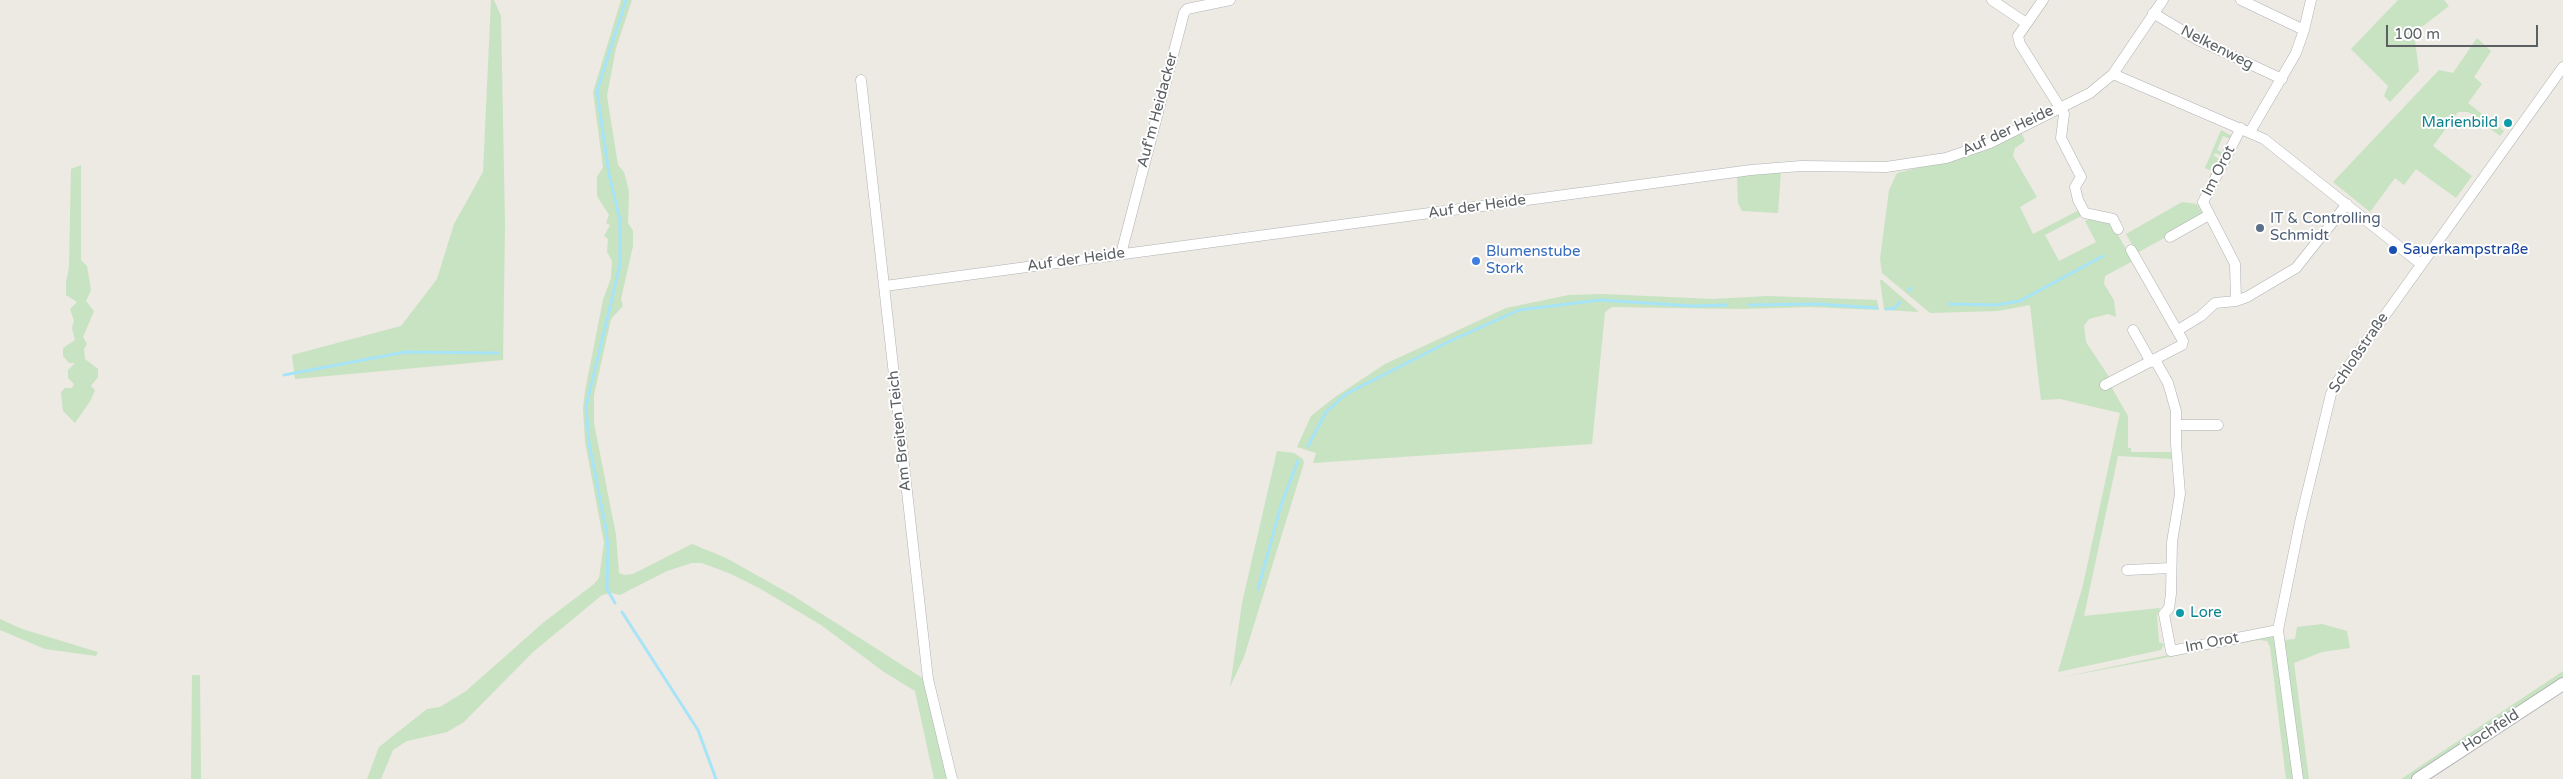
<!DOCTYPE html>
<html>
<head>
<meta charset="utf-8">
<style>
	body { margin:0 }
	#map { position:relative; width:2563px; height:779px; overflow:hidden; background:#ede9e3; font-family:"Varela Round",sans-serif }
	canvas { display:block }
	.scale { position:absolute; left:2386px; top:25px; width:152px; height:22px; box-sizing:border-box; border:2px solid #5b6063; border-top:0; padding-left:6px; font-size:15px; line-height:18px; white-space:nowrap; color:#5b6063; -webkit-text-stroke:4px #fff; paint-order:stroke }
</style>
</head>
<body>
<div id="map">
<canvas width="2563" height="779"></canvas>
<div class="scale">100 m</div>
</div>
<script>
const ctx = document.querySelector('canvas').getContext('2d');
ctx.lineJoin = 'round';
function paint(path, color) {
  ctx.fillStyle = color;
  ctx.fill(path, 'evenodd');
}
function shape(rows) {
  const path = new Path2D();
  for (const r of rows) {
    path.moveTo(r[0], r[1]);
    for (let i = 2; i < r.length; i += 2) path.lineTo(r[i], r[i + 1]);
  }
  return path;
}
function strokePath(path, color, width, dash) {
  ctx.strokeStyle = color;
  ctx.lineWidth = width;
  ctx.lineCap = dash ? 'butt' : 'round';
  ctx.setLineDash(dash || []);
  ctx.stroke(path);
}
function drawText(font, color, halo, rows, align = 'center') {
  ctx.font = font + ' "Varela Round",sans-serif';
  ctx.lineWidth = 4;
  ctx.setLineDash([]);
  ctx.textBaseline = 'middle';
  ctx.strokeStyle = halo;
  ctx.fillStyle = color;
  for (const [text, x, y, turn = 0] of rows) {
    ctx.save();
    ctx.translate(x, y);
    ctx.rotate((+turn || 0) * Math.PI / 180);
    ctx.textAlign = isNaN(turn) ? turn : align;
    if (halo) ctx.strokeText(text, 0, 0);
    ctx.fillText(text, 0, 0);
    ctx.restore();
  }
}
const green = shape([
	[491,0,494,0,501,16,505,225,503,360,295,379,292,355,401,326,437,279,454,224,483,172],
	[621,0,632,0,616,48,607,96,618,165,624,172,629,191,628,223,633,231,633,246,621,299,623,306,611,319,594,395,594,423,616,535,619,573,625,575,633,574,692,544,726,558,792,595,924,679,947,779,934,779,915,691,884,672,821,625,759,588,731,574,702,563,692,563,667,571,620,595,611,593,602,595,533,652,464,722,447,732,407,741,393,750,381,779,367,779,379,747,427,709,440,707,466,691,544,622,594,584,599,578,604,543,585,442,583,408,585,391,603,300,611,278,612,261,607,252,608,239,604,236,610,225,606,223,609,215,597,196,597,177,603,167,593,92],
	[2398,0,2444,0,2449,6,2414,33,2419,71,2390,102,2384,96,2388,86,2351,49],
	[2477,38,2491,51,2474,77,2482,84,2468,103,2504,131,2500,136,2468,112,2458,112,2433,146,2472,176,2456,198,2416,169,2404,185,2395,178,2370,212,2333,182,2439,70,2453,73],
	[2221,130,2232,136,2231,139,2223,136,2217,150,2224,153,2223,156,2215,153,2214,156,2221,160,2213,176,2210,175,2212,171,2205,168],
	[2021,132,2025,141,2015,148,2013,156,2037,197,2020,207,2033,234,2079,210,2083,215,2045,235,2059,261,2096,242,2085,221,2090,218,2111,223,2133,261,2105,276,2104,284,2114,300,2116,317,2108,314,2089,319,2084,326,2086,342,2115,386,2112,388,2128,416,2128,448,2131,448,2131,452,2171,452,2172,459,2118,456,2084,616,2160,608,2157,616,2159,642,2164,644,2161,650,2058,672,2083,585,2120,413,2060,399,2041,400,2030,305,1998,311,1930,313,1882,273,1880,259,1889,190,1897,173,1970,155],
	[81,165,81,260,87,266,91,290,86,301,94,311,83,337,87,344,84,349,85,359,98,369,98,377,91,386,95,390,91,400,75,423,63,411,61,392,65,388,72,388,74,384,68,378,68,370,75,363,69,363,63,356,63,348,75,340,72,328,74,321,70,309,77,302,66,295,66,283,69,267,71,169],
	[1781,170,1778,213,1742,211,1738,203,1737,174],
	[2182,202,2197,204,2204,216,2137,253,2126,234],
	[1880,280,1882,280,1919,312,1884,310],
	[1604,294,1712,299,1767,296,1877,300,1879,310,1809,307,1740,309,1612,307,1605,312,1592,444,1313,463,1316,453,1297,447,1311,416,1335,397,1385,364,1506,308,1569,295],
	[1277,451,1294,453,1303,459,1304,463,1244,657,1230,687,1242,603],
	[0,619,22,629,98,652,96,656,45,649,0,630],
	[2322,624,2347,631,2350,648,2322,652,2294,663,2309,779,2302,779,2284,640,2295,639,2297,627],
	[2264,635,2274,637,2293,779,2286,779,2270,647,2267,641,2259,640,2058,678],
	[2563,671,2563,690,2426,779,2401,779],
	[192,675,200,675,201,779,191,779]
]);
const stream = shape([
	[1909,290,1911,288],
	[1949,304,1996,305,2020,301,2103,256],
	[1749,305,1817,304,1877,308],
	[1886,309,1895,308,1900,302],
	[284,375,405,352,498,353],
	[1308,446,1326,412,1346,394,1448,342,1519,310,1600,300,1692,306,1727,305],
	[1258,589,1281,505,1298,461],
	[615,603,607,589,608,549,606,529,589,443,586,407,620,265,620,220,609,174,597,91,626,0],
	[622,612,698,730,716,779]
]);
const minor = shape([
	[1992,0,2026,23],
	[2043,0,2018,36,2020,44,2064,114,2061,138,2081,177,2075,187,2078,200,2085,213,2113,219,2118,229],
	[2241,0,2304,30],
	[2153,13,2198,40,2282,79],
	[2113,74,2264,139,2421,264],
	[861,80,928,679,952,779],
	[2250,132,2296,53,2304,30,2311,0],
	[2170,237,2209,215],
	[1121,254,1184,13,1187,9,1230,0],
	[885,286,1751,170,1801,166,1886,167,1946,158,1990,143,2090,93,2113,74,2163,0],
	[2236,301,2247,297,2296,268,2347,204],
	[2133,330,2151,362],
	[2178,330,2201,316,2215,303,2236,301,2235,264,2203,202,2241,128],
	[2155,360,2168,383,2176,411,2176,444,2180,494,2172,542,2171,594,2169,608,2164,614,2171,651,2278,630],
	[2105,385,2182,345,2183,341,2131,250],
	[2176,425,2218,425],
	[2127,570,2171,568],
	[2298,779,2278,630,2300,522,2331,394,2335,385,2563,67]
]);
const tertiary = shape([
	[2418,779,2563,684]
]);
const markers = [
	[2508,123,5,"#0f9aa8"],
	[2260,228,5,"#5c6f8a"],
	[2393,250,5,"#1a4fb4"],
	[1476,261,5,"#3f7fe0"],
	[2180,613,5,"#0f9aa8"]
];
const streetNames = [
	["Nelkenweg",2217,48,27],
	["Auf'm Heidacker",1158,110,-75],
	["Auf der Heide",2008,131,-25],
	["Im Orot",2219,171,-63],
	["Auf der Heide",1477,207,-8],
	["Auf der Heide",1076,260,-8],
	["Schloßstraße",2359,353,-56],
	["Am Breiten Teich",900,431,-96],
	["Im Orot",2212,643,-11],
	["Hochfeld",2491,731,-33]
];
const cultureNames = [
	["Marienbild",2498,123],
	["Lore",2190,613,"left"]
];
const serviceNames = [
	["IT & Controlling",2270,219],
	["Schmidt",2270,236]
];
const transitNames = [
	["Sauerkampstraße",2403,250]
];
const shopNames = [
	["Blumenstube",1486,252],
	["Stork",1486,269]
];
paint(green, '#c7e3c1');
strokePath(stream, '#a7e4f8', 3);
strokePath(minor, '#afb2b5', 11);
strokePath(tertiary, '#afb2b5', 14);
strokePath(minor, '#fff', 10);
strokePath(tertiary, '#fff', 12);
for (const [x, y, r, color] of markers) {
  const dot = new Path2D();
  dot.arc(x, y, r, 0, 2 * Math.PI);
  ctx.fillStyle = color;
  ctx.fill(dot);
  strokePath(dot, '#fff', 2);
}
drawText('15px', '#5b6063', '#fff', streetNames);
drawText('15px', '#0d838f', '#fff', cultureNames, 'right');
drawText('15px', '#4e5e75', '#fff', serviceNames, 'left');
drawText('15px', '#164399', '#fff', transitNames, 'left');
drawText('15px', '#366cbe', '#fff', shopNames, 'left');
</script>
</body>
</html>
